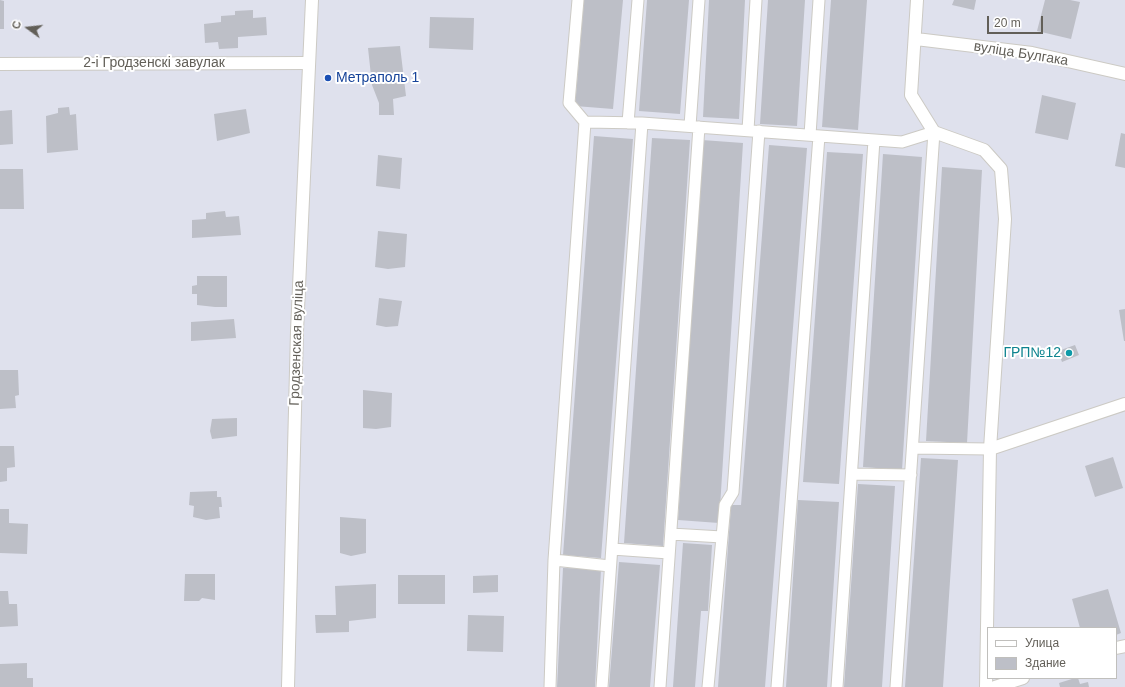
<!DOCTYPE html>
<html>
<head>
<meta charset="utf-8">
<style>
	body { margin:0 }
	#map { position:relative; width:1125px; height:687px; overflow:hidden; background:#dfe1ed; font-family:Helvetica,sans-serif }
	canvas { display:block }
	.legend { position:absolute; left:987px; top:627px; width:130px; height:52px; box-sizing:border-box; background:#fff; border:1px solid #c0bfbc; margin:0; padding:5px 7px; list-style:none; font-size:12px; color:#625f58 }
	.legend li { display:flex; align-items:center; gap:8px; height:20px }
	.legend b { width:20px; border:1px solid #c0bfbc }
	.north { position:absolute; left:8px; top:8px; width:40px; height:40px; -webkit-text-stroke:3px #fff; paint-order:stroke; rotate:285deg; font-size:11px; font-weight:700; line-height:16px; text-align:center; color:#625f58 }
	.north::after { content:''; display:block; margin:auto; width:14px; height:18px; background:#625f58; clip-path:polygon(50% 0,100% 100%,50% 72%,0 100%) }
	.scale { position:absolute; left:987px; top:16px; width:56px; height:18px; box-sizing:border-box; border:2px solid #625f58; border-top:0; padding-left:5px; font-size:12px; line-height:14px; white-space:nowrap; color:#625f58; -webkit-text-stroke:3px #fff; paint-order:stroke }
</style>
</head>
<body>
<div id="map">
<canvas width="1125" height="687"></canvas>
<ul class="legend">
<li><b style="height:5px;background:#fff"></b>Улица</li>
<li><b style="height:11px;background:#bdbfc7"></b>Здание</li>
</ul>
<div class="north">С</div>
<div class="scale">20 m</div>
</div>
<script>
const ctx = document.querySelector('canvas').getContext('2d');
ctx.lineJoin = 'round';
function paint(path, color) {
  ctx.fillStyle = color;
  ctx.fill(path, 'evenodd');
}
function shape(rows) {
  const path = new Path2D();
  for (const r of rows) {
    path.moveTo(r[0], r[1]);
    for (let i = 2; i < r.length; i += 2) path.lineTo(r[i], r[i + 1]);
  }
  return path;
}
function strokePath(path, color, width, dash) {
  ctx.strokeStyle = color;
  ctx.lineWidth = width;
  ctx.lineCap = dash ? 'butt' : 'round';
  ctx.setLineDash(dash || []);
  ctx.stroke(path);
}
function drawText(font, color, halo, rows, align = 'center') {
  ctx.font = font + ' Helvetica,sans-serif';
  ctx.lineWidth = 4;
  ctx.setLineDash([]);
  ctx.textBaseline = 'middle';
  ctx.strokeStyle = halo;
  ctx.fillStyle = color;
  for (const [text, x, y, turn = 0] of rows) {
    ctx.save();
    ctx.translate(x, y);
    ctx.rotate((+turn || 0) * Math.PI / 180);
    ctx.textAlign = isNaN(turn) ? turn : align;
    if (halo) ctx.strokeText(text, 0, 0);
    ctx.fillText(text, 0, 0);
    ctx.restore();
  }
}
const building = shape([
	[0,0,4,1,4,29,0,29],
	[584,0,623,0,613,109,575,106],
	[647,0,689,0,680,114,639,111],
	[709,0,745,0,739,119,703,117],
	[768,0,805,0,797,126,760,124],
	[831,0,867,0,858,130,822,127],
	[954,0,976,0,974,10,952,5],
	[1045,0,1070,0,1080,2,1071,39,1037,31],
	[253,10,253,18,266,17,267,35,238,37,238,48,219,49,218,42,205,43,204,24,221,22,221,16,235,15,235,11],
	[430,17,474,18,473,50,429,48],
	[400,46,406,96,393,99,394,115,379,115,379,103,372,85,368,48],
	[1042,95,1076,103,1068,140,1035,133],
	[69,107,70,115,76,114,78,150,47,153,46,116,58,113,58,108],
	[246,109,250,133,217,141,214,114],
	[12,110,13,144,0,145,0,111],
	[1121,133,1125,134,1125,168,1115,166],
	[594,136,633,139,601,558,563,555],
	[652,138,690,140,663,546,624,543],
	[702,140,743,143,719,523,678,520],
	[769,145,807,148,765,687,718,687,731,505,741,505],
	[827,152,863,154,839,484,803,482],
	[883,154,922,157,902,470,863,467],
	[378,155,402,158,400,189,376,186],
	[942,167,982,170,967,443,926,441],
	[0,169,23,169,24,209,0,209],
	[225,211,226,217,239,216,241,235,192,238,192,220,206,219,206,213],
	[378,231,407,234,405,267,388,269,375,267],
	[197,276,227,276,227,307,215,307,197,305,197,294,192,294,192,286,197,285],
	[379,298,402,301,398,326,386,327,376,325],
	[1125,309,1125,341,1124,341,1119,310],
	[234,319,236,338,191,341,191,322],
	[1075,345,1079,355,1062,362,1058,351],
	[0,370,18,370,19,395,15,396,16,408,0,409],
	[363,390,392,393,391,427,376,429,363,428],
	[237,418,237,436,212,439,210,431,212,419],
	[0,446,14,446,15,467,7,468,7,481,0,482],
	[1113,457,1123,488,1095,497,1085,466],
	[921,458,958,460,943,687,905,687],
	[858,484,895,486,882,687,844,687],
	[217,491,217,497,221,497,222,507,219,507,220,518,206,520,193,517,194,506,189,505,190,492],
	[798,500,839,502,827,687,786,687],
	[0,509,9,509,9,523,28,524,27,554,0,553],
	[340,517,366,519,366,553,351,556,340,553],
	[683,543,712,545,708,611,701,611,695,687,673,687],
	[619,562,660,565,650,687,609,687],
	[563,568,601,569,595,687,557,687],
	[185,574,215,574,215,600,202,598,199,601,184,601],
	[398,575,445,575,445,604,398,604],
	[498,575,498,592,473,593,473,576],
	[376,584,376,618,349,621,349,632,316,633,315,615,336,615,335,586],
	[1108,589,1121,633,1116,635,1116,628,1080,628,1072,599],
	[0,591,8,591,9,604,17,604,18,626,0,627],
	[468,615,504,616,503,652,467,651],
	[27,663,27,678,33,678,33,687,0,687,0,664],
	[1075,678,1078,678,1080,684,1088,682,1089,687,1060,687,1059,683]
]);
const service = shape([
	[578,0,569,103,585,122],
	[628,123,638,0],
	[690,126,699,0],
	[748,130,756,0],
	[810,135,819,0],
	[913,448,990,449],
	[852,474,911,475],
	[671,534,722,537],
	[612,549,669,553],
	[554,560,610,566],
	[550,687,554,560,585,122,642,123,902,142,934,132,896,687],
	[602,687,642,123],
	[660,687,699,127],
	[708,687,725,505,733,492,759,131],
	[777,687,819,136],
	[837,687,874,140]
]);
const minor = shape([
	[917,0,911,95,934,132,984,150,1001,169,1005,219,990,449,986,687],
	[916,39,1032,53,1125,74],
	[0,64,309,63],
	[990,449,1125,404],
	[1116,648,1125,646],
	[995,687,1023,678]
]);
const tertiary = shape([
	[288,687,297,331,312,0]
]);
const markers = [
	[328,78,4,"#1a4fb4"],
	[1069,353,4,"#0f9aa8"]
];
const streetNames = [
	["вуліца Булгака",1021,54,9],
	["2-і Гродзенскі завулак",154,63],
	["Гродзенская вуліца",297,343,-88]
];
const transitNames = [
	["Метраполь 1",336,78]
];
const cultureNames = [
	["ГРП№12",1061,353]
];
paint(building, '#bdbfc7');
strokePath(service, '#cccac4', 13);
strokePath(minor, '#cccac4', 14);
strokePath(tertiary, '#cccac4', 14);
strokePath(service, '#fff', 11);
strokePath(minor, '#fff', 12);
strokePath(tertiary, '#fff', 12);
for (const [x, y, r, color] of markers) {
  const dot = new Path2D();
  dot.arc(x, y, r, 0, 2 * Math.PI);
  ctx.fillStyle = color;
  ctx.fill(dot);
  strokePath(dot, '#fff', 1.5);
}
drawText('14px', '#625f58', '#fff', streetNames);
drawText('14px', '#164399', '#fff', transitNames, 'left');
drawText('14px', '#0d838f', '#fff', cultureNames, 'right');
</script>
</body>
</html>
